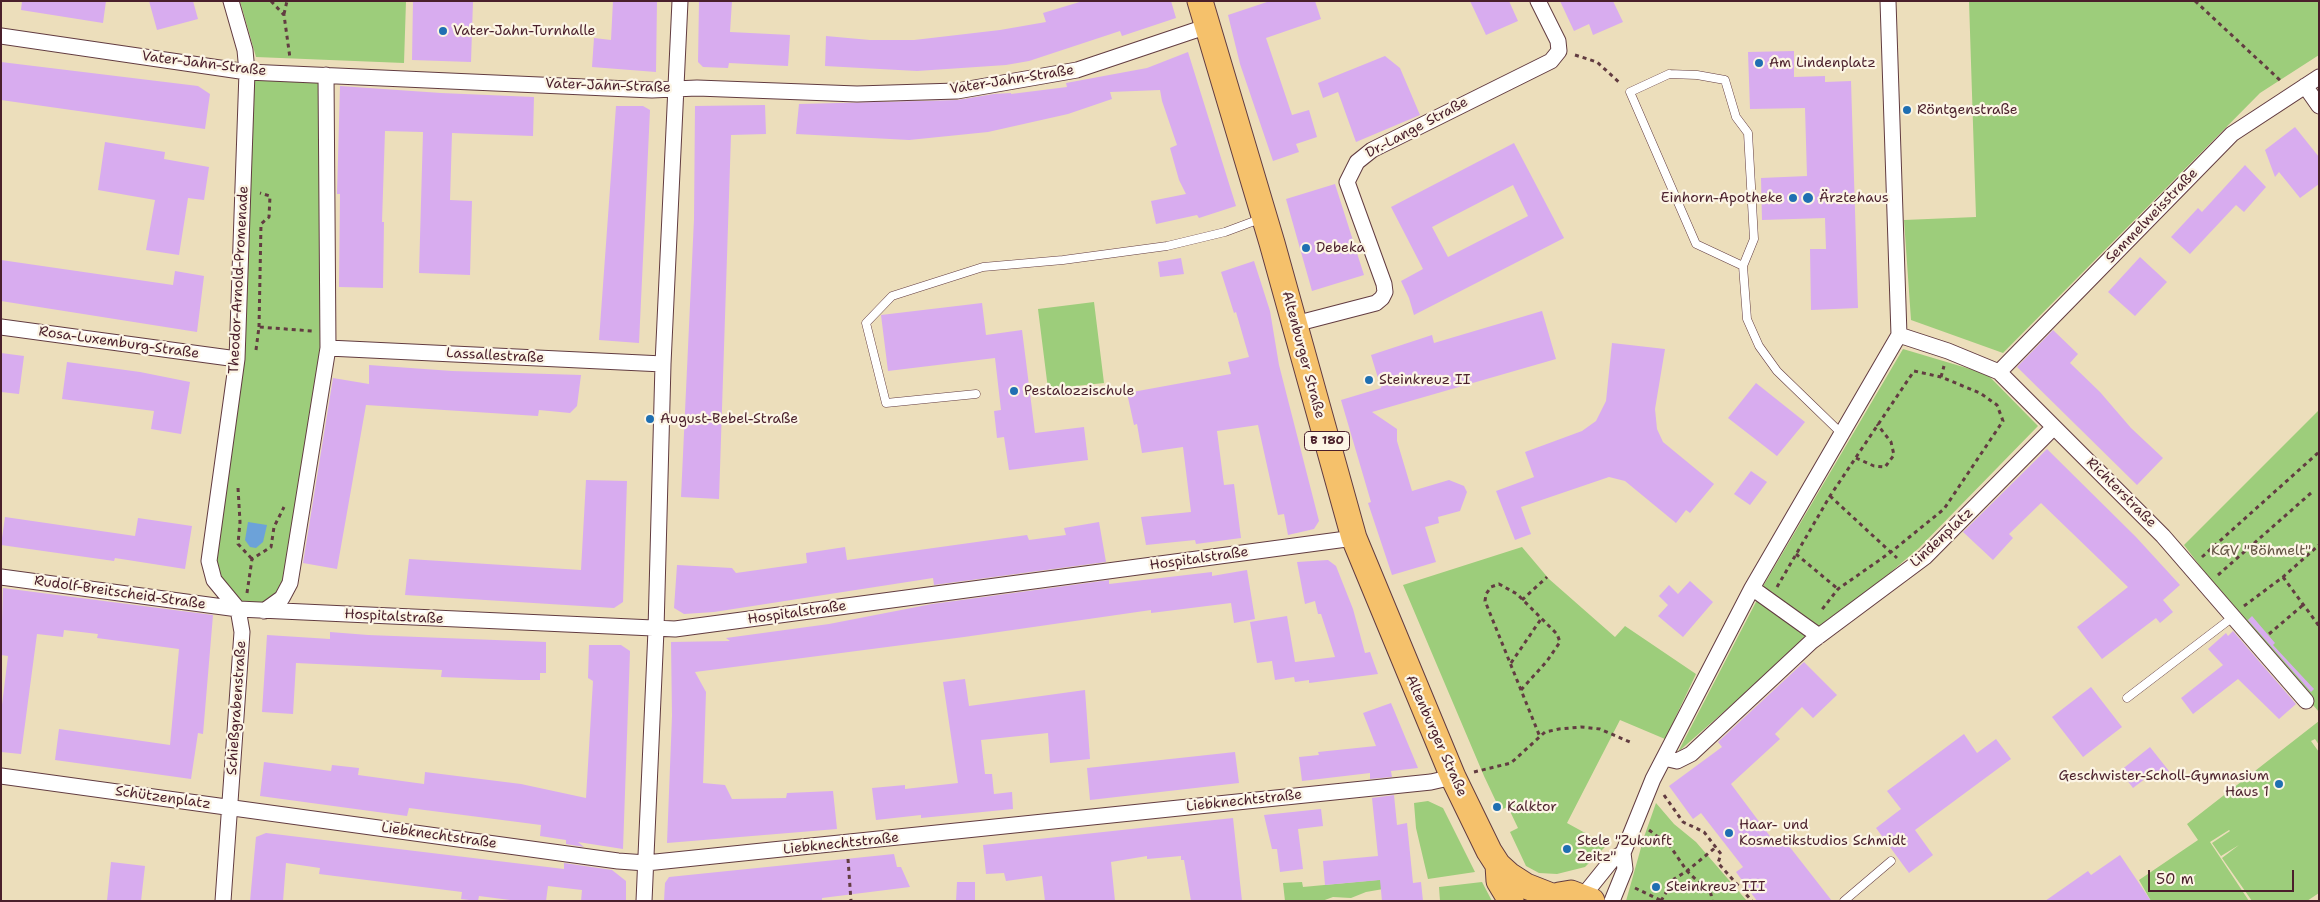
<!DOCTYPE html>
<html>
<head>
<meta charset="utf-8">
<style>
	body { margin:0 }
	#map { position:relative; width:2320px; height:902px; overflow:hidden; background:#ecdebb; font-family:"Shantell Sans",sans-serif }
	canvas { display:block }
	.frame { position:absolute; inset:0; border:2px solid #4a1f2b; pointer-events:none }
	.scale { position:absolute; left:2148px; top:870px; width:146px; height:22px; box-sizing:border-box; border:2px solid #4a1f2b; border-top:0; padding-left:6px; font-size:15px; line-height:18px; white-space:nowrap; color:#4a1f2b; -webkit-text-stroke:4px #fcf5e5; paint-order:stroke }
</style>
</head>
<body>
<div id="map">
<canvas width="2320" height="902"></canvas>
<div class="frame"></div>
<div class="scale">50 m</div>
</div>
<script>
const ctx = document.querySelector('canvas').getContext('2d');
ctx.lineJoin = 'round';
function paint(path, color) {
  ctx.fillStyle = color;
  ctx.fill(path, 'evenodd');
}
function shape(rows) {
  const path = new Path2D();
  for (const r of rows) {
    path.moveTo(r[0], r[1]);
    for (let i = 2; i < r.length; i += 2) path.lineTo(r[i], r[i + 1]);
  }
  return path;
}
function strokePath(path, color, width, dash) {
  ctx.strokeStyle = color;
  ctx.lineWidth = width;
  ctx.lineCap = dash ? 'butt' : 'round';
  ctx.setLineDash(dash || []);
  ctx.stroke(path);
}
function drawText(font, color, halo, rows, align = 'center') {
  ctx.font = font + ' "Shantell Sans",sans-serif';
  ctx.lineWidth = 4.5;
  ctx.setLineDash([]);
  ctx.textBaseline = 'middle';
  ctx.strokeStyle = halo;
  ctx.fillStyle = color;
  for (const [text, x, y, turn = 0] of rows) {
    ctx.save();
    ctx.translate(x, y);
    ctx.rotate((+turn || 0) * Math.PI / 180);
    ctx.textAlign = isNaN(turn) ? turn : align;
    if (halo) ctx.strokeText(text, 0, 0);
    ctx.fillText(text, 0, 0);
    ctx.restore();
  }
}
const green = shape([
	[240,1,406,1,404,63,256,57],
	[1969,1,2319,1,2319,55,2260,93,2003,353,1911,320,1904,220,1976,217],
	[252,78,321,79,323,351,286,579,278,595,263,607,240,606,217,579,214,560],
	[1094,302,1104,383,1048,389,1038,309],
	[1903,349,1987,374,2038,426,1919,548,1822,631,1762,588],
	[2319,410,2319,712,2251,633,2184,545],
	[1522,547,1549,579,1615,637,1625,626,1696,674,1665,739,1620,720,1567,823,1607,845,1585,867,1557,874,1539,873,1526,866,1510,832,1518,828,1508,807,1500,810,1484,776,1403,585],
	[1757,600,1809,637,1678,752],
	[2319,721,2319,745,2315,739,2311,741,2319,752,2319,893,2307,901,2252,901,2222,858,2239,845,2221,856,2212,843,2230,831,2229,830,2210,842,2249,901,2151,901,2139,880,2198,840,2187,824],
	[1428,801,1443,808,1475,872,1428,879,1416,828,1414,803],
	[1656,803,1674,824,1696,842,1747,901,1626,901,1644,837],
	[1388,879,1389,888,1366,892,1351,898,1333,897,1322,901,1285,901,1283,883,1302,882,1303,887],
	[1482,882,1492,901,1440,901,1439,887]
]);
const water = shape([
	[248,522,267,525,263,542,256,548,250,547,245,540]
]);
const building = shape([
	[22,1,106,1,103,23,21,10],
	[149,1,193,1,198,19,157,30],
	[413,1,473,1,471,62,412,60],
	[613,1,657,1,656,72,592,67,594,38,611,40],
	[699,1,732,1,730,32,790,35,788,66,729,63,728,68,703,67,698,62],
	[1083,1,1171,1,1176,18,1122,36,1120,31,1029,61,1006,65,917,71,825,66,826,36,870,40,914,40,1000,30,1046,22,1043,13],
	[1270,1,1315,1,1321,19,1266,38,1292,115,1309,110,1317,137,1296,144,1299,152,1273,161,1240,64,1228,15],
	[1470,1,1509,1,1518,21,1486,35],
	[1560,1,1613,1,1623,22,1593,35,1589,24,1574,31],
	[1794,51,1794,77,1825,76,1825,82,1851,81,1858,308,1811,310,1810,249,1826,249,1825,218,1762,220,1761,178,1807,176,1805,108,1750,109,1748,52],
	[1188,52,1236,206,1199,218,1197,215,1156,224,1151,201,1186,194,1179,180,1170,148,1177,145,1162,101,1160,90,1110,92,1112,99,1068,114,988,132,909,140,796,134,799,104,957,100,994,94,1011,93,1011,94,1067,87,1066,83,1147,68],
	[1385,56,1400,68,1420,115,1356,142,1338,92,1323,98,1318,83],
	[1,62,198,86,210,94,205,129,1,100],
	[340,86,441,93,534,97,533,136,452,133,450,200,472,201,470,275,419,273,423,132,385,131,382,222,384,222,383,288,339,287,340,194,337,194],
	[765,105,766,134,731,135,719,499,681,497,694,219,695,106],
	[616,106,643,106,650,110,639,343,599,340],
	[2295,127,2319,157,2319,184,2300,198,2279,172,2275,177,2265,150],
	[105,142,165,152,164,159,209,167,204,200,188,198,179,255,146,250,155,200,98,190],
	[1514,143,1564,238,1414,315,1409,298,1401,281,1423,269,1391,207],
	[1513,185,1528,216,1448,257,1432,227],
	[2245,165,2266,187,2244,212,2236,205,2190,254,2171,237,2198,208,2202,212],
	[1335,184,1364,275,1312,291,1286,199],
	[2140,257,2167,282,2135,316,2108,292],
	[1181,258,1184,274,1160,277,1158,262],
	[1,260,173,285,175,271,204,276,197,332,1,301],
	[1254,261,1270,311,1279,365,1319,521,1314,529,1288,535,1284,514,1278,515,1258,425,1217,431,1224,485,1234,484,1241,538,1196,544,1195,540,1146,545,1141,517,1191,512,1183,447,1142,453,1137,424,1134,425,1127,393,1231,374,1228,362,1249,357,1236,312,1234,313,1221,272],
	[982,303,986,335,1022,330,1035,433,1084,427,1088,460,1009,470,1004,437,997,438,994,411,1001,410,995,358,888,371,881,315],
	[1542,311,1556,359,1372,412,1397,429,1397,441,1412,491,1449,480,1464,486,1467,492,1460,511,1438,517,1439,523,1425,527,1436,562,1392,575,1368,503,1371,502,1341,400,1381,388,1371,355,1432,335,1434,343],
	[2053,330,2078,354,2070,363,2100,392,2131,428,2163,458,2137,485,2017,367],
	[1612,343,1665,349,1655,409,1657,429,1663,442,1714,484,1690,513,1686,510,1676,523,1625,481,1609,477,1521,507,1531,534,1515,540,1496,491,1534,477,1525,452,1582,431,1596,421,1606,401],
	[1,353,24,356,19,394,1,392],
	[67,362,140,372,190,382,181,434,151,429,154,411,62,399],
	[369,365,452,371,581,375,577,406,570,413,539,410,538,416,366,405,337,569,303,563,333,378,369,384],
	[1756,383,1805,422,1777,456,1728,418],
	[2047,449,2136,537,2180,585,2163,600,2173,612,2160,623,2156,618,2102,659,2077,627,2128,587,2041,503,2009,534,2013,538,1993,560,1963,532],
	[1751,471,1767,482,1750,505,1734,494],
	[586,480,627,481,623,602,614,608,405,595,409,559,581,570],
	[5,517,135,536,138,518,192,526,185,569,115,558,114,561,1,545],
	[1099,522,1106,562,934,585,933,578,714,612,684,614,674,608,677,565,732,568,736,573,807,563,806,553,845,547,847,560,1027,535,1029,540,1066,535,1064,528],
	[1328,560,1336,566,1353,609,1365,653,1370,652,1378,674,1309,683,1309,680,1295,682,1294,677,1275,680,1272,661,1257,663,1250,622,1287,616,1295,662,1335,657,1321,614,1318,614,1315,601,1305,604,1297,562],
	[1247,570,1255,619,1234,623,1231,603,1151,613,1151,610,964,637,695,672,706,692,703,783,725,785,732,799,786,798,787,793,833,791,837,829,667,843,672,716,671,642,730,641,726,638,829,624,932,604,1109,580,1109,584,1212,572,1212,576],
	[1690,581,1713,602,1683,637,1658,616,1668,605,1659,596,1669,585,1678,594],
	[3,588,213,615,203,734,198,733,191,779,55,760,59,729,170,745,179,649,97,638,98,634,64,630,63,637,37,634,21,754,1,752,1,713,8,656,1,655],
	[2252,616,2275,643,2273,645,2314,689,2311,692,2248,620],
	[2233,631,2296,704,2279,719,2238,679,2193,714,2181,698,2223,665,2208,649,2226,633,2228,636],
	[330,632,368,635,546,642,546,673,540,673,540,680,519,680,441,677,442,670,296,663,293,714,262,712,267,635,330,639],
	[589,645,621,645,630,651,623,849,578,842,584,847,566,844,566,840,540,836,541,825,409,808,407,816,260,796,264,762,331,771,332,765,359,768,358,775,424,784,425,772,521,784,586,798,593,681,588,678],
	[1804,662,1837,695,1813,718,1802,707,1775,734,1780,739,1731,784,1775,843,1782,837,1832,901,1757,901,1736,872,1743,867,1701,813,1693,819,1669,786,1722,747,1718,742],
	[965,679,969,706,1085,690,1090,759,1050,763,1048,733,981,740,985,774,992,774,994,794,1012,792,1013,809,921,818,921,815,876,820,872,788,905,785,905,789,958,783,943,682],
	[2091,687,2122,727,2083,757,2052,717],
	[1391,703,1418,768,1391,771,1392,777,1370,779,1370,773,1302,781,1299,757,1319,755,1318,752,1376,746,1363,713],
	[1964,734,1977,753,1996,739,2011,759,1915,830,1933,855,1909,873,1876,828,1901,809,1887,791],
	[2150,747,2169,771,2155,782,2150,775,2133,788,2120,771],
	[1235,752,1239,783,1090,800,1087,768],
	[1394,795,1397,825,1407,823,1413,883,1421,882,1423,901,1382,901,1380,880,1325,885,1323,861,1378,856,1372,798],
	[1321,809,1323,826,1298,829,1303,869,1280,872,1277,849,1272,849,1264,815],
	[1233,818,1242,901,1191,901,1184,860,1181,860,1181,856,1147,859,1147,856,1111,862,1115,901,1045,901,1042,876,1006,881,1004,873,986,874,983,845],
	[266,833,564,869,564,863,612,870,626,881,626,901,581,901,582,890,548,886,546,901,518,901,479,896,478,901,461,899,462,892,319,874,320,868,286,863,283,901,250,901,256,837],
	[894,854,897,867,901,867,910,887,822,898,822,901,664,901,665,883,669,877],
	[2120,855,2151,901,2045,901,2088,871,2091,875],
	[111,862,145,866,141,901,107,901],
	[957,882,975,882,975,901,956,901]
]);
const path = shape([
	[271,1,284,15,290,58],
	[2195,1,2282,82],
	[284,14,287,1],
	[1575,55,1597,62,1621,84],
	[259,327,261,224,269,217,270,196,260,193],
	[256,350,259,327,312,331],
	[1941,377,1944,366],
	[1856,458,1874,466,1885,467,1894,455,1891,442,1877,424],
	[238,488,240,522,238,544,252,559],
	[1830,496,1897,558],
	[1796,554,1838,589],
	[2202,557,2319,452],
	[2218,575,2311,493],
	[2283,577,2319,626],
	[1777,587,1830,496,1914,371,1941,377,1980,393,1997,405,2003,421,1944,509,1891,552,1838,589,1820,612],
	[247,593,252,559,271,547,274,527,284,507],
	[1522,600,1547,577],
	[2244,606,2283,577,2319,545],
	[2269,634,2303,605],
	[1511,663,1541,619],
	[1521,690,1547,661,1560,642,1557,634,1517,594,1499,584,1491,587,1486,594,1485,601,1540,737],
	[1474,772,1511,763,1545,732,1559,729,1581,727,1600,729,1632,743],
	[1664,795,1683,822,1704,832,1721,854,1718,863,1752,901],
	[1649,830,1670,846,1687,871,1711,894,1712,901],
	[848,859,851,901],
	[1635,888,1662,901],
	[1661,901,1674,879,1687,871,1716,847]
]);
const lane = shape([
	[1669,74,1697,75,1725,80,1736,117,1748,133,1754,239,1743,266,1696,244,1630,92,1669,74],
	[1743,266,1747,319,1759,346,1777,371,1841,433],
	[976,394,886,403,866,323,892,296,983,267,1063,260,1167,246,1225,232,1260,219],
	[2127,698,2233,617],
	[1844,901,1891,861]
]);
const street = shape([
	[1888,1,1899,335],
	[1,36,247,72,652,90,697,88,857,94,957,91,1077,70,1208,26],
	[2305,86,2319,106],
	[1295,324,1376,303,1382,298,1385,292,1384,284,1347,182,1357,162,1372,150,1551,61,1559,51,1558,41,1538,1],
	[1,327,237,359],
	[1899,335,1948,351,1999,372,2163,536,2306,701],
	[328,348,663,364],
	[1999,372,2232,134,2319,77],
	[1,577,238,609,675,629,1354,538],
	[1752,588,1819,636],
	[264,611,282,598,290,583,328,348,326,75],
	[1664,758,1677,761,1691,754,1811,642,1925,557,2054,427],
	[1,776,618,861,646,863,1431,782,1453,777],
	[1583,896,1612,860,1623,853],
	[223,901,242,632,238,609,214,580,209,561,237,359,247,72,245,50,231,1],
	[644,901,656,630,663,364,680,1],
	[1612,901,1625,869,1623,853,1653,779,1752,588,1899,335]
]);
const primary = shape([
	[1200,1,1272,243,1354,538,1453,777,1489,851,1498,865,1509,875,1526,886,1554,897],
	[1498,865,1499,881,1511,901],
	[1547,901,1559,895,1571,893,1592,901]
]);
const markers = [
	[443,31,5,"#1f6fb2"],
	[1759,63,5,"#1f6fb2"],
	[1907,110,5,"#1f6fb2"],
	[1793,198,5,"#1f6fb2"],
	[1808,198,6,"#1f6fb2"],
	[1306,248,5,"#1f6fb2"],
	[1369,380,5,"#1f6fb2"],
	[1014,391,5,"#1f6fb2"],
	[650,419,5,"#1f6fb2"],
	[2279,784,5,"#1f6fb2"],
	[1497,807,5,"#1f6fb2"],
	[1729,833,5,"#1f6fb2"],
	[1567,849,5,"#1f6fb2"],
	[1656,887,5,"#1f6fb2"]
];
const shields = [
	[1327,441,45]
];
const shieldNames = [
	["B 180",1327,441]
];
const poiNames = [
	["Vater-Jahn-Turnhalle",453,31],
	["Am Lindenplatz",1769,63],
	["Röntgenstraße",1917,110],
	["Einhorn-Apotheke",1783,198,"right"],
	["Ärztehaus",1819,198],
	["Debeka",1316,248],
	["Steinkreuz II",1379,380],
	["Pestalozzischule",1024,391],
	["August-Bebel-Straße",660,419],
	["Geschwister-Scholl-Gymnasium",2269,776,"right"],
	["Haus 1",2269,792,"right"],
	["Kalktor",1507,807],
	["Haar- und",1739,825],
	["Kosmetikstudios Schmidt",1739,841],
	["Stele \"Zukunft",1577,841],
	["Zeitz\"",1577,857],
	["Steinkreuz III",1666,887]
];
const streetNames = [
	["Vater-Jahn-Straße",204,64,7],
	["Vater-Jahn-Straße",1012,80,-9],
	["Vater-Jahn-Straße",608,86,2],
	["Dr.-Lange Straße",1417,128,-28],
	["Semmelweisstraße",2152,216,-46],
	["Theodor-Arnold-Promenade",239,280,-87],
	["Rosa-Luxemburg-Straße",119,343,8],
	["Altenburger Straße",1303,355,75],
	["Lassallestraße",495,356,3],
	["Richterstraße",2121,493,45],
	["Lindenplatz",1942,538,-43],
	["Hospitalstraße",1199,559,-8],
	["Rudolf-Breitscheid-Straße",120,593,8],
	["Hospitalstraße",797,613,-8],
	["Hospitalstraße",394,617,3],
	["Schießgrabenstraße",237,708,-86],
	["Altenburger Straße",1436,736,66],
	["Schützenplatz",163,798,8],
	["Liebknechtstraße",1244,801,-6],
	["Liebknechtstraße",439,836,8],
	["Liebknechtstraße",841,844,-6]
];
const parkNames = [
	["KGV \"Böhmelt\"",2261,551]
];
paint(green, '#9dcd7b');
paint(water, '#6ca2d9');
paint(building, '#d8acef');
strokePath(lane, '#623c41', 9);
strokePath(street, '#623c41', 17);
strokePath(primary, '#623c41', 27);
strokePath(path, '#623c41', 3, [4, 4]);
strokePath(lane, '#fff', 8);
strokePath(street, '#fff', 15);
strokePath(primary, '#f5c16b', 25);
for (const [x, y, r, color] of markers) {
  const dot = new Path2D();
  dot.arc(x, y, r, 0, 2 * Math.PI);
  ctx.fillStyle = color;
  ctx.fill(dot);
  strokePath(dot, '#fcf5e5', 2);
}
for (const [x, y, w] of shields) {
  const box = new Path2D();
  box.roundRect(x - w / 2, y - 9.5, w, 19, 4);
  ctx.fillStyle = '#fcf5e5';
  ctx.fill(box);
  strokePath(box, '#4a1f2b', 1);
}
drawText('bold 12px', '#4a1f2b', null, shieldNames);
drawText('14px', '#4a1f2b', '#fcf5e5', poiNames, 'left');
drawText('14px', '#4a1f2b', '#fcf5e5', streetNames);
drawText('14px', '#635343', '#fcf5e5', parkNames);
</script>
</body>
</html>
